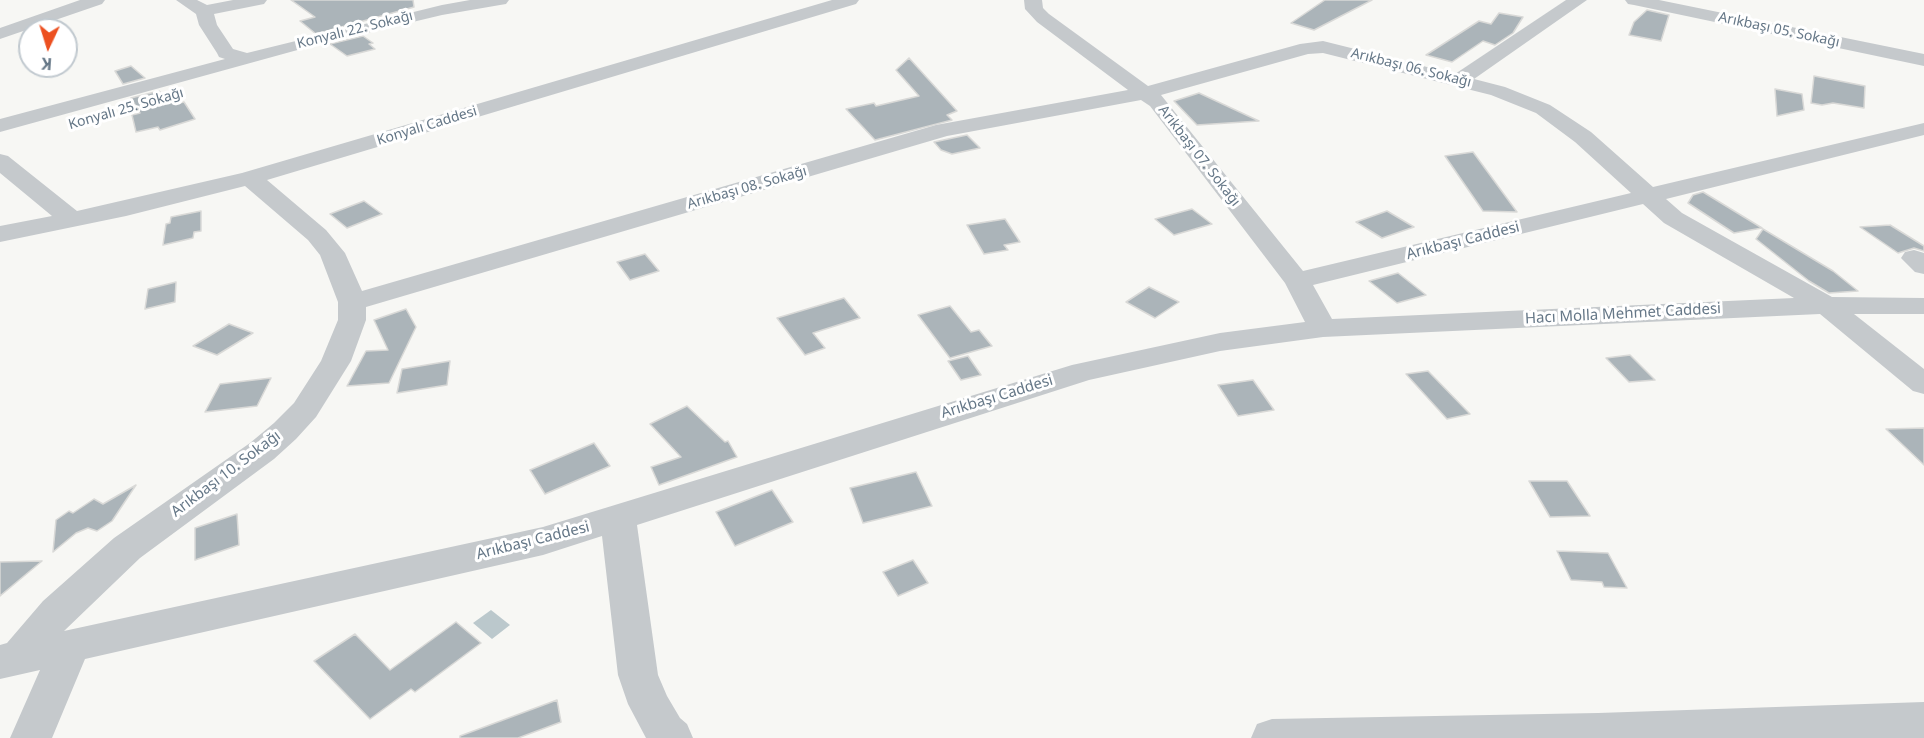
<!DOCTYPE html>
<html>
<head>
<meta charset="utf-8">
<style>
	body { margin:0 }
	#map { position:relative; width:1924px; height:738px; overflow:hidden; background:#f7f7f4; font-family:"Noto Sans",sans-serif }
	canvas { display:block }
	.north { position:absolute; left:18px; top:18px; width:60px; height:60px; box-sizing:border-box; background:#fff; border:2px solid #c1c9cf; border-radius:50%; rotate:184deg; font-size:16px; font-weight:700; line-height:24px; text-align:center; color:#657787 }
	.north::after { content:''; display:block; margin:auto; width:21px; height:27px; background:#ec5020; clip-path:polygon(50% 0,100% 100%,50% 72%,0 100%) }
</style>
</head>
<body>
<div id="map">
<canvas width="1924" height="738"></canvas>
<div class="north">K</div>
</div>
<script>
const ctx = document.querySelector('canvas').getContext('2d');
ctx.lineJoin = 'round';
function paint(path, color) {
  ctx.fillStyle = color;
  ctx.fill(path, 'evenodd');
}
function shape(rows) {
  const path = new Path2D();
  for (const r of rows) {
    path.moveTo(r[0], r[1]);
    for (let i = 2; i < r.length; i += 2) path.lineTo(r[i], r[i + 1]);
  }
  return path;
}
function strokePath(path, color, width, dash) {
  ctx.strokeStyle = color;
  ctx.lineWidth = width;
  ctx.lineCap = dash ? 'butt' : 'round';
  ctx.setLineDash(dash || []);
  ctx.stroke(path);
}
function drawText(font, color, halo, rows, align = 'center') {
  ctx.font = font + ' "Noto Sans",sans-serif';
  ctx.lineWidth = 6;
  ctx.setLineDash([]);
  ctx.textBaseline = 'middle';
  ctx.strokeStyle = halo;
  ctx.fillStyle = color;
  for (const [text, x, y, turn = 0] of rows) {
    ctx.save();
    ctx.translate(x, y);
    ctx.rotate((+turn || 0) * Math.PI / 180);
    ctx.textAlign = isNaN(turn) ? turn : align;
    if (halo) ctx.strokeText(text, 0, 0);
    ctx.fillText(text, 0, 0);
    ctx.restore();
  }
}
const water = shape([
	[491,610,510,625,492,639,473,623]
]);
const building = shape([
	[291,0,413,0,414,7,316,34,300,21,315,17,291,0],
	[1325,0,1372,0,1314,30,1291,23,1325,0],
	[1647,10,1669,15,1661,41,1629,35,1634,22,1647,10],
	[1499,13,1523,17,1513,33,1495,45,1483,41,1452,62,1426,55,1479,21,1491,24,1499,13],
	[363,36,373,43,369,44,375,49,347,56,330,44,363,36],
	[909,58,957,111,947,115,952,120,875,140,846,109,874,103,876,106,919,96,896,70,909,58],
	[131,66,145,78,123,84,115,71,131,66],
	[1814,76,1865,86,1864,108,1833,103,1822,105,1811,103,1814,76],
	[1775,89,1802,94,1804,110,1777,116,1775,89],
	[159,91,174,104,184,102,195,119,160,130,158,127,136,132,132,115,140,113,131,98,159,91],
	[1199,93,1259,121,1197,125,1174,101,1199,93],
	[967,135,980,148,952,154,941,150,934,142,967,135],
	[1473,152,1517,212,1483,211,1445,156,1473,152],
	[1703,192,1762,228,1734,233,1688,203,1693,195,1703,192],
	[364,201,382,214,347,228,330,214,364,201],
	[1192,209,1212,224,1174,235,1155,219,1192,209],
	[201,211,201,231,194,232,193,238,163,245,166,224,170,223,171,217,201,211],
	[1387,211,1414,227,1382,238,1356,222,1387,211],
	[1005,219,1020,242,1004,245,1008,250,984,254,967,225,1005,219],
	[1890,225,1924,246,1924,251,1914,248,1898,253,1860,227,1890,225],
	[1763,229,1833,271,1858,291,1829,293,1809,281,1756,239,1763,229],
	[645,254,659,271,630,280,617,262,645,254],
	[1398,273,1426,295,1397,303,1369,281,1398,273],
	[176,282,175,302,145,309,148,289,176,282],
	[1149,287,1179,302,1155,318,1126,302,1149,287],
	[844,298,860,318,813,333,825,348,805,355,777,318,844,298],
	[950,306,971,332,979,330,992,346,950,358,918,315,950,306],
	[406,309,416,327,389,383,347,386,366,351,388,350,374,320,406,309],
	[229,324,253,333,217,355,193,346,229,324],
	[1630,355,1655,380,1629,382,1606,358,1630,355],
	[968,356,981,375,961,380,948,361,968,356],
	[450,361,447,385,397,393,402,369,450,361],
	[1428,371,1470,414,1447,419,1406,374,1428,371],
	[271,378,257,406,205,412,220,384,271,378],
	[1253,380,1274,410,1238,416,1218,385,1253,380],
	[687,406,725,442,728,441,737,457,659,485,651,467,681,457,650,424,687,406],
	[1924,428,1924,465,1886,429,1924,428],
	[594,443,610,466,545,494,530,470,594,443],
	[916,472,932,506,863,523,850,488,916,472],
	[1529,481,1567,481,1590,516,1550,517,1529,481],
	[136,485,112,521,97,531,88,528,76,533,53,552,56,520,69,511,73,513,94,499,103,504,136,485],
	[772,490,793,522,735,546,716,512,772,490],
	[237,514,239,545,195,560,195,528,237,514],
	[1557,551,1608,553,1627,588,1604,587,1602,582,1571,580,1557,551],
	[913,560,928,583,898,596,883,572,913,560],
	[42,561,0,596,0,562,42,561],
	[456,622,481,643,415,692,411,689,370,719,314,661,355,634,390,670,456,622],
	[557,700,561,722,518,738,460,738,460,736,557,700]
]);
const minor = shape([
	[80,0,105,0,102,4,0,39,0,28,80,0],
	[176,0,197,0,207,5,233,0,267,0,264,4,214,14,217,25,233,49,247,53,442,5,470,0,509,0,506,4,500,5,442,15,312,46,0,132,0,119,225,59,219,57,217,53,199,25,196,14,176,0],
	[832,0,859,0,856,4,267,180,326,230,345,253,362,291,936,125,1128,90,1037,22,1025,9,1024,0,1042,0,1043,8,1049,14,1148,86,1300,44,1323,41,1455,74,1566,0,1587,0,1474,79,1505,87,1550,105,1591,132,1653,187,1924,123,1924,135,1666,199,1682,213,1832,297,1924,298,1924,314,1854,314,1924,369,1924,394,1913,391,1820,314,1323,337,1220,351,1089,380,637,525,658,675,667,696,680,718,687,724,693,738,646,738,628,704,618,675,602,536,543,555,85,659,52,738,10,738,40,670,0,679,0,645,7,643,43,601,114,538,250,443,274,423,294,403,321,361,338,320,338,302,320,255,308,240,245,186,126,216,0,242,0,226,52,216,0,173,0,154,8,156,77,211,242,173,832,0],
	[1323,53,1491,95,1536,113,1575,142,1631,193,1303,271,1161,95,1308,54,1323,53],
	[1141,100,1150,106,1285,283,1305,322,1220,333,1072,365,543,527,64,631,140,558,274,459,296,439,316,417,351,361,366,320,366,307,947,136,1141,100],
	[1643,204,1664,223,1794,298,1332,319,1313,285,1643,204],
	[1625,0,1659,0,1924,54,1924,66,1634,5,1628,4,1625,0],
	[1914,250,1924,253,1924,274,1915,272,1901,258,1905,252,1914,250],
	[1924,702,1924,738,1251,738,1257,724,1272,719,1598,713,1924,702]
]);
const farStreetnames = [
	["Konyalı 22. Sokağı",355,30,-14],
	["Arıkbaşı 05. Sokağı",1779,30,12],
	["Arıkbaşı 06. Sokağı",1411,68,14],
	["Konyalı 25. Sokağı",126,109,-16],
	["Konyalı Caddesi",427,126,-17],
	["Arıkbaşı 07. Sokağı",1199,156,52],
	["Arıkbaşı 08. Sokağı",747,188,-16]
];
const streetNames = [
	["Arıkbaşı Caddesi",1463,241,-14],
	["Hacı Molla Mehmet Caddesi",1623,314,-3],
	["Arıkbaşı Caddesi",997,397,-17],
	["Arıkbaşı 10. Sokağı",226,474,-37],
	["Arıkbaşı Caddesi",533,541,-14]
];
paint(water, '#bbc8cc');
paint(building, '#abb4b9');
strokePath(building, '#d9d9d7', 1.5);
paint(minor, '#c5c9cc');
drawText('14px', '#657787', '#fff', farStreetnames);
drawText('15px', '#657787', '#fff', streetNames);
</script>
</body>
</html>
